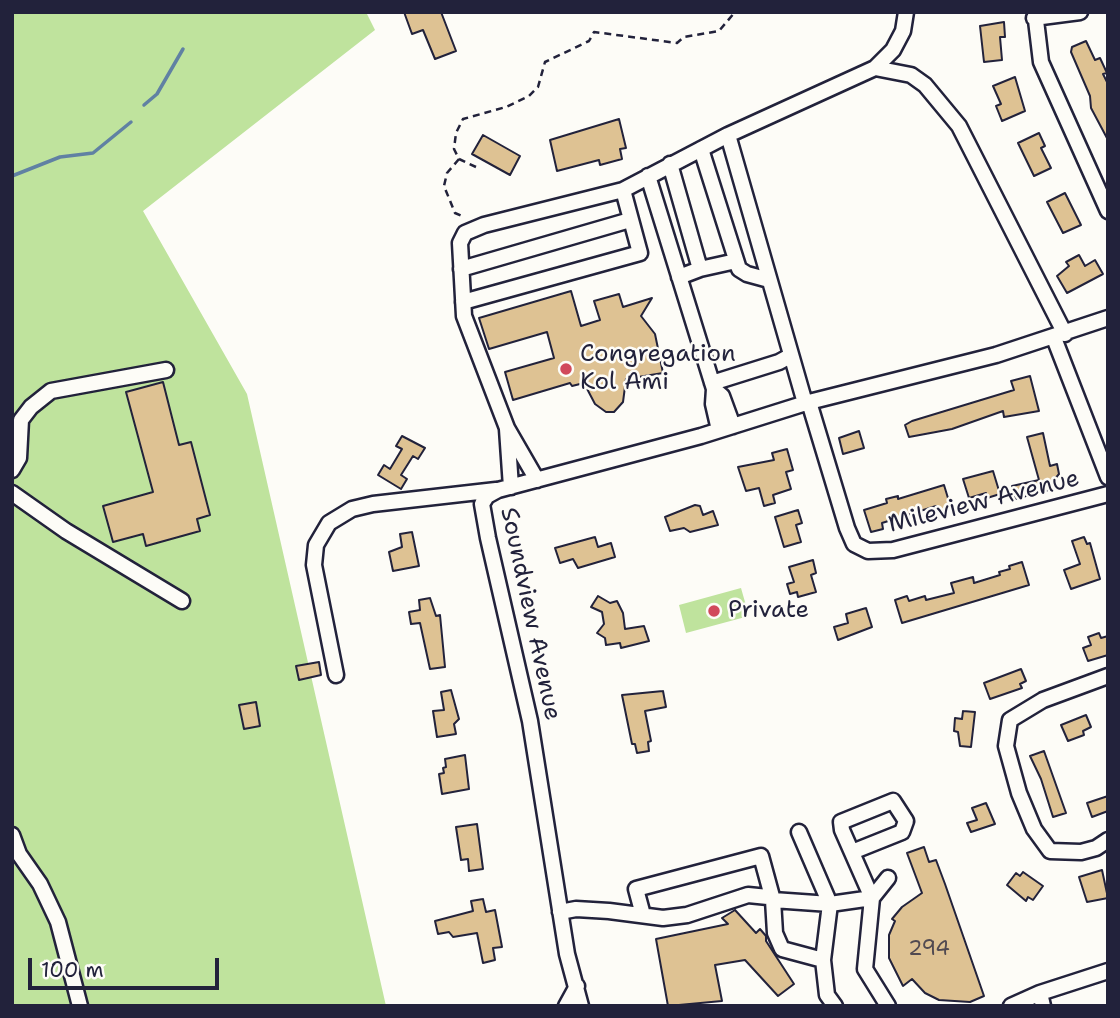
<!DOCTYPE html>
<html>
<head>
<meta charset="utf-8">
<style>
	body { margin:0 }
	#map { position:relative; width:1120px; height:1018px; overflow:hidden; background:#fdfcf7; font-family:"Shantell Sans",sans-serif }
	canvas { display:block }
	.frame { position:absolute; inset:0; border:14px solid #22223b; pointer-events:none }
	.scale { position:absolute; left:28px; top:958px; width:191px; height:32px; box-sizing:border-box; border:4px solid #22223b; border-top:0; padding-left:9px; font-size:21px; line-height:24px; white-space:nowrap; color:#22223b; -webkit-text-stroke:5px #fdfcf7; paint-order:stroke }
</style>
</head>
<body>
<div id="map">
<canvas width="1120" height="1018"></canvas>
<div class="frame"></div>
<div class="scale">100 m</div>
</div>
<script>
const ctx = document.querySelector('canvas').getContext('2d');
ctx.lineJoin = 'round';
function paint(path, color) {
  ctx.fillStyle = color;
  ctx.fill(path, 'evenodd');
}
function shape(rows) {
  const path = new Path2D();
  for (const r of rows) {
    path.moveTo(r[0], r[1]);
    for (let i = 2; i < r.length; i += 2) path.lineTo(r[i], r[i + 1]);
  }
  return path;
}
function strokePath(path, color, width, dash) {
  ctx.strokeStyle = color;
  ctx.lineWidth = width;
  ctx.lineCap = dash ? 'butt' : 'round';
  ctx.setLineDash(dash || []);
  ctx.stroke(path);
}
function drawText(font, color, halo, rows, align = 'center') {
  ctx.font = font + ' "Shantell Sans",sans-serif';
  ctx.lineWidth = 5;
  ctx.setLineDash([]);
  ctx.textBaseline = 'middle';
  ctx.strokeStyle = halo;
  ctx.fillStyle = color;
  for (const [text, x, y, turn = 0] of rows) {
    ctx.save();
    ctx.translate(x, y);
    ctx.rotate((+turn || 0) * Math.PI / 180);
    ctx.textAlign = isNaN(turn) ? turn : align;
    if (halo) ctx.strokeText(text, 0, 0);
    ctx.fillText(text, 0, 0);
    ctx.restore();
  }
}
const green = shape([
	[12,12,366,12,375,30,143,211,247,394,386,1006,12,1006],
	[741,588,749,616,686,633,679,605]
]);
const stream = shape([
	[144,105,157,94,183,49],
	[12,176,60,157,93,153,131,122]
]);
const building = shape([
	[404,12,441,12,456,51,435,59,423,30,412,34,404,12],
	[1004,22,1005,37,1000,37,1002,60,984,62,980,26,1004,22],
	[1086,41,1095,60,1100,58,1107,73,1103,74,1108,84,1108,140,1091,108,1090,96,1071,52,1072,47,1086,41],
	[1015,77,1025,111,1002,121,996,106,1001,104,993,86,1015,77],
	[619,119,626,148,620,149,622,159,600,165,599,160,557,171,550,140,619,119],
	[1039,133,1045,146,1041,148,1051,168,1034,176,1018,143,1039,133],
	[483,135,520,156,510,175,472,154,483,135],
	[1065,193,1081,225,1063,233,1047,202,1065,193],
	[1079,255,1085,266,1095,260,1103,274,1067,293,1057,276,1069,266,1066,262,1079,255],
	[571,291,581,326,600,320,594,301,619,294,623,307,652,298,641,316,655,334,663,373,626,379,623,402,614,412,606,412,595,404,584,383,572,386,570,383,513,400,505,372,554,358,547,332,489,349,479,318,571,291],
	[1030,376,1039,411,1004,417,1003,411,952,429,909,437,905,425,912,421,1014,390,1011,381,1030,376],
	[163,382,179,445,191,442,210,515,197,519,200,531,146,546,143,534,113,542,103,506,153,492,126,392,163,382],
	[859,431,864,448,843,454,839,438,859,431],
	[1043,433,1050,466,1057,464,1059,474,1054,480,1056,488,1015,499,1012,486,1039,480,1027,437,1043,433],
	[402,436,425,448,418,459,413,456,401,475,407,479,401,489,378,475,384,465,390,469,402,449,396,446,402,436],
	[787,449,793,470,786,472,791,489,773,495,775,503,764,506,759,488,746,491,738,467,774,460,772,453,787,449],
	[993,471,1000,494,987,498,986,493,969,498,963,479,993,471],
	[944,485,951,508,938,512,936,506,882,523,883,529,871,532,864,510,887,503,886,499,898,496,898,499,944,485],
	[695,505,700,506,703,515,713,511,718,525,690,532,684,528,670,531,665,517,695,505],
	[798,510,802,523,796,525,801,542,784,547,775,517,798,510],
	[412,532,419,566,393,571,389,552,402,547,400,534,412,532],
	[595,537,598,547,611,543,615,557,578,568,573,559,560,563,555,548,595,537],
	[1084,537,1087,544,1090,543,1100,579,1071,589,1064,570,1080,564,1072,541,1084,537],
	[813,560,816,573,811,575,816,592,798,597,797,592,790,594,787,584,794,582,789,567,813,560],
	[1022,562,1029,585,902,623,895,600,907,596,909,601,925,596,926,600,954,593,951,583,973,577,974,583,1000,575,999,572,1010,569,1009,566,1022,562],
	[598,596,610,603,617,601,623,613,625,629,644,626,649,641,621,648,620,643,606,645,605,638,597,633,604,624,602,612,591,607,598,596],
	[430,598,436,616,440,615,445,667,430,669,420,623,411,624,409,612,420,610,419,600,430,598],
	[866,608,872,627,838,640,834,627,848,623,846,614,866,608],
	[1099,633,1101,638,1108,636,1108,655,1088,661,1083,648,1091,645,1088,637,1099,633],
	[319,662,321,675,299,680,296,666,319,662],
	[1021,669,1026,681,1020,684,1022,688,990,699,984,683,1021,669],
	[451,690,459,719,454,724,456,734,437,737,433,711,444,710,441,692,451,690],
	[663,691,666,707,645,711,651,741,648,742,649,751,637,753,635,744,632,744,622,695,663,691],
	[256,702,260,726,244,729,239,705,256,702],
	[963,711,975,712,971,747,960,746,958,732,954,731,955,718,962,719,963,711],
	[1086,715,1091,727,1083,731,1084,735,1068,741,1061,725,1086,715],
	[1044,751,1066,813,1053,817,1041,779,1030,756,1044,751],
	[465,755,469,789,442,794,439,774,444,773,443,768,446,767,445,759,465,755],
	[1108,796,1108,811,1092,817,1087,803,1108,796],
	[986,803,995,824,971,832,967,823,977,820,972,808,986,803],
	[477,824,483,869,469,871,468,859,461,860,456,827,477,824],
	[924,847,929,862,936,860,945,884,984,996,970,1002,939,1000,925,993,912,979,903,986,889,958,889,935,895,921,892,919,902,907,922,893,907,853,924,847],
	[1102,870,1108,898,1087,902,1079,877,1102,870],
	[1023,872,1043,886,1033,900,1028,897,1026,901,1007,885,1016,873,1020,876,1023,872],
	[483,899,486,912,495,910,502,947,493,948,495,960,483,963,477,933,453,937,449,932,438,934,435,921,473,911,471,901,483,899],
	[735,910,756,933,760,929,766,936,766,941,794,984,778,996,745,960,715,965,722,1001,668,1006,656,939,728,924,722,918,735,910]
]);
const path = shape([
	[459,159,447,173,444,186,455,213,464,217],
	[476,167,459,159,454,149,456,133,463,119,506,107,529,96,538,87,545,62,589,41,594,32,677,43,684,37,719,31,735,12]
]);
const minor = shape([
	[1035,12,1041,62,1108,211],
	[1034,18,1080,12],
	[875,68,911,75,925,85,959,126,1065,334],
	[728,135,875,68,893,50,903,31,906,12],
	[701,149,739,269,747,274,769,280],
	[670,164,700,269,679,277],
	[648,176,714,389,713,404,719,430],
	[461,269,630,220],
	[700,269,736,261],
	[463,302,640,253,623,190,728,135,805,403],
	[1054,338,1108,477],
	[712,383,779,362,790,356],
	[714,389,722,396,733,426],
	[809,402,847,528,854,544,868,551,893,550,1108,494],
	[507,429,511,487],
	[12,470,19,458,21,420,31,407,51,391,166,370],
	[537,480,507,428,464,316,460,243,465,233,484,225,623,190],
	[12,493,66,531,182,601],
	[336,675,314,565,316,545,329,523,352,509,373,504,496,490],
	[1108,676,1043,700,1010,720,1006,746,1019,793,1034,829,1050,851,1081,852,1096,848,1108,840],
	[799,832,830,904,823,960,827,995,835,1006],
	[12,835,19,854,40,884,58,922,80,1006],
	[852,852,902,832,906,821,893,801,841,822,842,830,872,898,888,878],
	[560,912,576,909,609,911,663,918,687,915,748,895,768,897,773,900,830,904,872,898,865,969,888,1006],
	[643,915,636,889,761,856,773,900,775,933,782,949,823,960],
	[566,1006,577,986],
	[581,1006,567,954,530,721,488,538,482,504,487,496,498,490,701,436,809,402,996,355,1108,318],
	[1011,1006,1040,993],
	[1043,1006,1040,993,1108,971]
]);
const markers = [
	[566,369,7,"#d1495b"],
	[714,611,7,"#d1495b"]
];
const numberNames = [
	["294",929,950]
];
const poiNames = [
	["Congregation",580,355],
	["Kol Ami",580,383],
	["Private",728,611]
];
const streetNames = [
	["Mileview Avenue",984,502,-14],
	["Soundview Avenue",530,614,78]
];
paint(green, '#bfe39d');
strokePath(stream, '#6081a3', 3.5);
paint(building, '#dec293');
strokePath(building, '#22223b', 2);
strokePath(minor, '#22223b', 19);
strokePath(path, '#22223b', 2.5, [7, 5]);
strokePath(minor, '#fdfcf7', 14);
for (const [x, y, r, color] of markers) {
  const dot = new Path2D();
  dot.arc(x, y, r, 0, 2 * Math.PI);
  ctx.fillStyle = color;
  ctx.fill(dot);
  strokePath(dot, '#fdfcf7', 2.5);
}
drawText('21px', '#514a51', null, numberNames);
drawText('24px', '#22223b', '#fdfcf7', poiNames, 'left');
drawText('24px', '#22223b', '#fdfcf7', streetNames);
</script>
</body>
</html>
